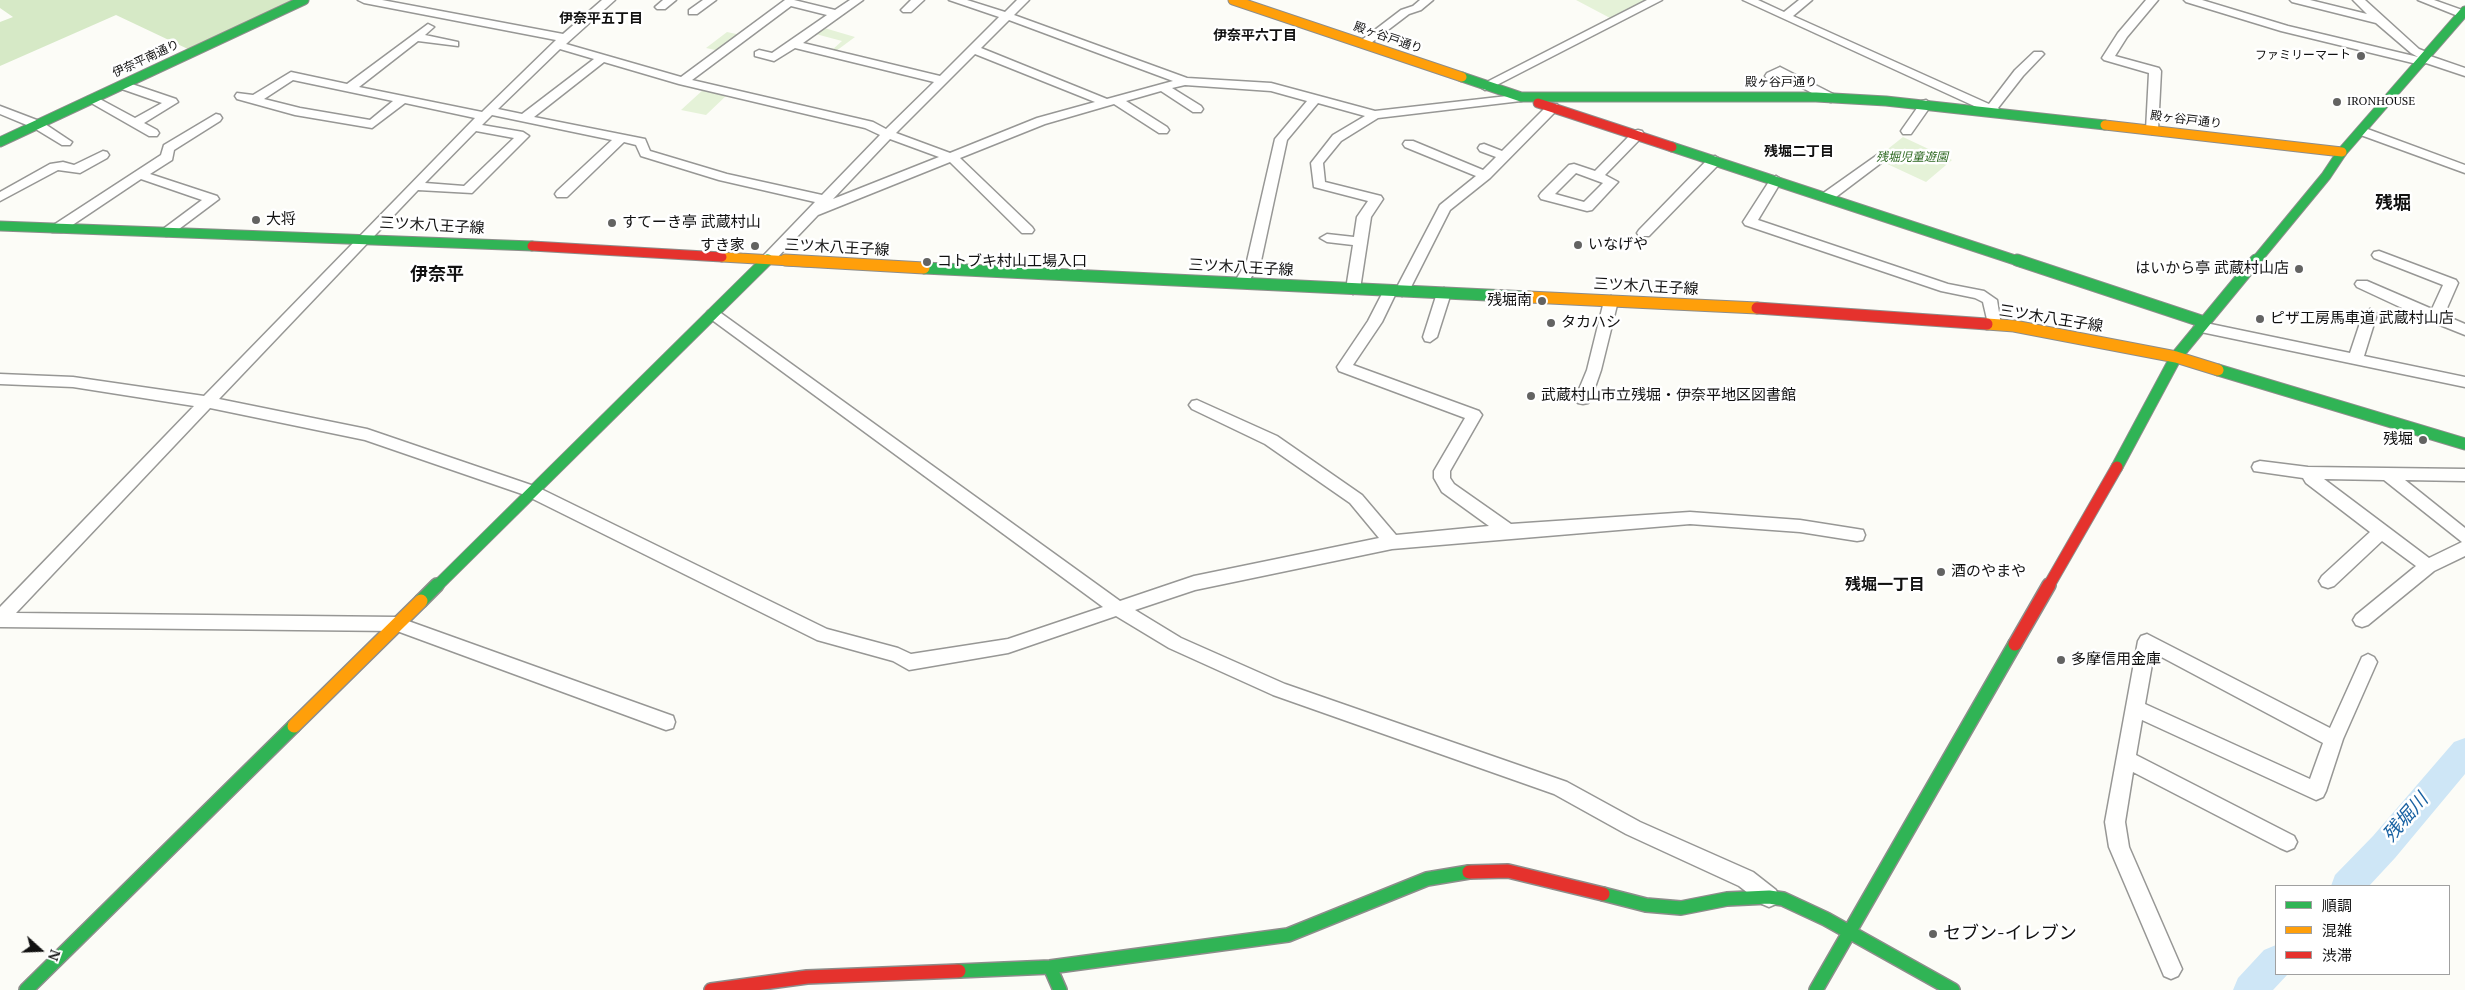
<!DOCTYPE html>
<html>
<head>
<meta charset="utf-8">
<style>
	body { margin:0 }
	#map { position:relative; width:2465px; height:990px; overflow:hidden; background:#fcfcf7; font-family:"PT Serif","Noto Sans JP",serif }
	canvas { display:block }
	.legend { position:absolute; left:2275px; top:885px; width:175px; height:90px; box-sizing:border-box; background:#fff; border:1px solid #a0a0a0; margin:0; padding:6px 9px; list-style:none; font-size:15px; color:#111 }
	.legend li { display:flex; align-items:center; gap:10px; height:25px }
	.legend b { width:25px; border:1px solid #a0a0a0 }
	.north { position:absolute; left:15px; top:925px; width:50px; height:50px; -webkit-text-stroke:4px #fff; paint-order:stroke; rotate:110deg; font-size:14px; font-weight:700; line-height:20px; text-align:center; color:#111 }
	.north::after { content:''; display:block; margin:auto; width:18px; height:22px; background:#111; clip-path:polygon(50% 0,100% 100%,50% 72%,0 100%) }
</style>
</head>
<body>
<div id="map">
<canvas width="2465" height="990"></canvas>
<ul class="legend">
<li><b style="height:6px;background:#30b455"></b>順調</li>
<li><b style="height:6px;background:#ff9f0a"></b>混雑</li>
<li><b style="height:6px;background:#e5322d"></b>渋滞</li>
</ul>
<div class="north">N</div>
</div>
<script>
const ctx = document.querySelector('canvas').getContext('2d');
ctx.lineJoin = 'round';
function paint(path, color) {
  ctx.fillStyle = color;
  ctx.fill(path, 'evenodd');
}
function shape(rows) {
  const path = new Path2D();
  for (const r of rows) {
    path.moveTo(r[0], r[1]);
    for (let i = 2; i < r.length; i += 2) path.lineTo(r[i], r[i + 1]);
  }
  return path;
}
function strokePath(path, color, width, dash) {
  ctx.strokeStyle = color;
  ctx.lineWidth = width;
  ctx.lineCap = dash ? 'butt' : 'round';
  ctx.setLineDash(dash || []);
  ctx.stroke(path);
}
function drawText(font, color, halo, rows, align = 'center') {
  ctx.font = font + ' "PT Serif","Noto Sans JP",serif';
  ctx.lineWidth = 5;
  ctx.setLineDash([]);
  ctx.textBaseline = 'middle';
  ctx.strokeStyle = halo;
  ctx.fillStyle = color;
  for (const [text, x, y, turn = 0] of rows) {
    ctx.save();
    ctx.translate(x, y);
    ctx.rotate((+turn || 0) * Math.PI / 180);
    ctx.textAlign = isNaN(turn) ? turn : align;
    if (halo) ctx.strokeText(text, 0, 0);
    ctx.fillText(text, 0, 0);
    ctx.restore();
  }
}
const green = shape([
	[1576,0,1645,0,1610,18],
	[821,27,855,37,836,51,832,50,842,41,812,33],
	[727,32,741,35,720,51,706,48],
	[704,89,728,94,706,115,681,110],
	[1903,137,1952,160,1926,182,1883,162,1891,155,1884,152]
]);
const forest = shape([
	[0,0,300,0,190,50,116,15,0,66,0,22,13,17,0,8]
]);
const river = shape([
	[2465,738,2465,774,2395,858,2369,886,2331,886,2335,875,2373,836,2454,742,2465,738],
	[2276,945,2276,974,2288,974,2273,990,2233,990,2238,978,2264,950,2276,945]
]);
const street = shape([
	[358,0,382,0,563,34,602,0,615,0,566,44,681,77,785,0,794,0,835,10,850,0,863,0,803,43,940,76,999,17,949,0,967,0,1005,12,1017,0,1029,0,1014,15,1187,78,1271,83,1375,111,1525,94,1527,97,1525,100,1521,101,1378,118,1341,141,1323,163,1325,182,1381,196,1383,199,1371,217,1360,289,1353,294,1346,289,1353,245,1327,242,1320,238,1327,234,1354,237,1357,217,1368,201,1314,187,1311,163,1333,135,1365,116,1318,103,1287,140,1261,261,1246,286,1236,286,1234,283,1247,261,1275,139,1307,101,1271,91,1185,85,1172,88,1201,106,1203,109,1201,112,1193,112,1161,91,1126,101,1167,127,1169,130,1167,133,1159,133,1114,104,1045,124,960,158,1032,227,1034,230,1032,233,1022,233,950,162,818,215,773,262,768,263,761,259,763,256,815,202,719,180,641,156,636,145,624,142,567,197,557,197,555,194,557,191,612,140,492,115,482,125,523,132,529,136,472,193,418,190,219,399,367,429,537,487,827,629,898,648,911,654,1008,639,1103,607,708,317,706,314,708,311,718,311,1120,601,1194,576,1379,538,1350,503,1265,444,1192,409,1189,405,1192,401,1197,400,1277,436,1362,495,1396,535,1489,526,1442,492,1434,478,1434,471,1465,418,1339,371,1337,367,1368,321,1385,288,1390,286,1396,289,1440,205,1476,176,1405,147,1403,144,1405,141,1413,141,1483,170,1496,157,1480,151,1478,148,1480,145,1484,144,1502,151,1549,104,1557,104,1559,107,1557,110,1490,178,1450,210,1409,291,1402,296,1396,293,1382,322,1353,365,1479,411,1482,415,1450,471,1450,478,1454,484,1511,524,1690,512,1800,520,1857,529,1863,530,1865,535,1863,540,1857,541,1800,532,1690,524,1392,549,1195,590,1135,610,1181,638,1285,684,1567,782,1640,822,1753,872,1776,890,1779,897,1776,904,1769,907,1762,904,1739,886,1626,834,1554,794,1273,695,1169,648,1116,616,1008,653,909,670,893,661,817,640,525,495,365,440,210,408,16,613,397,617,673,716,675,722,673,728,666,730,397,631,0,627,0,607,194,406,73,387,0,384,0,374,73,377,204,396,475,118,405,103,372,128,295,115,237,99,235,96,237,93,253,95,291,72,347,84,428,24,434,27,425,35,458,42,458,46,418,41,359,87,482,112,556,40,364,3,358,0],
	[791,6,827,15,772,53,759,50,755,52,755,56,774,61,795,48,934,82,886,129,873,122,692,80,791,6],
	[1009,20,1173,81,1107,99,981,48,1009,20],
	[560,49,594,59,522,114,498,109,560,49],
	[975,54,1095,102,1037,118,950,153,896,133,975,54],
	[604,62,679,84,865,128,880,135,822,195,727,174,650,151,645,139,534,117,604,62],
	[293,80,393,101,370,120,300,108,264,99,293,80],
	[476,131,514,138,464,186,425,183,476,131],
	[890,139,939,157,833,199,890,139],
	[663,0,676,0,665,9,657,9,655,7,663,0],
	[703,0,716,0,697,14,689,14,689,10,703,0],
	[911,0,924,0,911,12,903,12,901,10,911,0],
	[1420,0,1433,0,1421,10,1409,14,1367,46,1359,46,1359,42,1401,10,1413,6,1420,0],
	[1647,0,1662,0,1489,89,1485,90,1479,86,1647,0],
	[1743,0,1758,0,1784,12,1799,0,1812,0,1793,16,1989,104,2015,70,2034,52,2042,52,2044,54,2023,76,1998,108,2002,112,1996,116,1743,0],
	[2146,0,2158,0,2127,37,2115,56,2159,68,2161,71,2158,130,2152,134,2146,130,2149,73,2104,60,2102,58,2118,33,2146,0],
	[2184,0,2202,0,2288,26,2418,57,2411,53,2376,23,2292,2,2290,0,2310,0,2367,14,2353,0,2365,0,2419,49,2429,53,2430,56,2465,68,2465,76,2426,63,2421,65,2281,31,2186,2,2184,0],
	[2418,0,2434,0,2465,11,2465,17,2458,16,2418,0],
	[1780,67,1835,95,1837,98,1831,102,1827,101,1780,76,1771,80,1767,79,1765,76,1767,73,1780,67],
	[123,81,176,99,178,102,144,123,157,130,159,133,157,136,149,136,86,100,88,97,96,97,135,118,162,103,119,88,117,85,123,81],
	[1926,100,1932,104,1911,134,1903,134,1901,131,1903,128,1922,101,1926,100],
	[0,106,42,122,72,142,70,145,62,145,34,128,0,114,0,106],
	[216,114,220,115,222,118,220,121,174,150,172,160,150,174,217,196,219,199,171,235,166,236,159,232,202,200,141,179,62,232,52,232,50,229,52,226,161,155,164,145,216,114],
	[2362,127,2465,165,2465,173,2358,134,2356,131,2362,127],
	[1638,130,1642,131,1644,134,1642,137,1605,175,1618,182,1592,210,1587,211,1541,199,1539,196,1541,193,1569,165,1574,164,1595,171,1634,131,1638,130],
	[1576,173,1603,183,1584,202,1555,194,1576,173],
	[103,151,107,152,109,155,107,158,80,173,58,170,0,201,0,192,50,164,63,162,74,165,103,151],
	[1880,153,1886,157,1885,160,1832,200,1822,200,1820,197,1822,194,1880,153],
	[1715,156,1721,160,1720,163,1649,236,1639,236,1637,233,1639,230,1710,157,1715,156],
	[1776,176,1782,180,1758,220,1948,284,1984,291,1997,300,2001,325,1999,328,1989,328,1983,302,1975,298,1941,291,1745,225,1743,222,1770,180,1776,176],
	[2379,251,2456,280,2458,283,2444,315,2465,324,2465,335,2430,321,2357,287,2355,284,2357,281,2367,281,2432,309,2443,285,2374,258,2372,255,2374,252,2379,251],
	[1444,288,1451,293,1437,337,1430,342,1425,341,1423,337,1437,293,1444,288],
	[1611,296,1618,301,1601,370,1591,399,1588,403,1583,404,1578,403,1575,399,1587,370,1604,301,1611,296],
	[2370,309,2377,314,2364,356,2465,377,2465,387,2201,332,2194,327,2201,322,2350,353,2363,314,2370,309],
	[2260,461,2308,467,2465,469,2465,481,2405,480,2465,528,2465,556,2434,571,2368,625,2362,627,2356,625,2353,620,2356,615,2416,566,2382,541,2334,586,2328,588,2322,586,2319,581,2322,576,2370,532,2306,483,2303,478,2254,471,2252,467,2254,463,2260,461],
	[2324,479,2384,480,2462,542,2429,558,2324,479],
	[2147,634,2330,728,2362,657,2368,654,2374,657,2377,662,2343,739,2326,791,2323,797,2316,800,2142,720,2136,755,2294,836,2297,842,2294,848,2287,851,2280,848,2133,772,2125,822,2129,847,2182,969,2178,976,2171,979,2164,976,2109,847,2105,822,2138,641,2141,636,2147,634],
	[2154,653,2323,743,2310,779,2145,704,2154,653]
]);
const fastFar2 = shape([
	[1462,77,1521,97,1816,97,1886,101,2105,125],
	[0,142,304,0],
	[1672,147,2021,262],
	[0,226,532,246],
	[765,262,768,259],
	[2255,262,2326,176,2342,152,2465,11]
]);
const fastFar1 = shape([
	[2017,260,2204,322],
	[924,268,1529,297],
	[2218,370,2465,444],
	[2117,467,2176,357,2256,260],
	[436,587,767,260]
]);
const fast = shape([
	[421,601,437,585],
	[1603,894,1646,905,1681,908,1727,899,1769,897,1783,899,1826,919,1953,990],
	[1050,967,1060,990],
	[959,971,1050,967,1288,935,1427,879,1469,872],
	[26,990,294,726],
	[1816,990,2015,644]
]);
const slowFar2 = shape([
	[1233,0,1462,77],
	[2105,125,2342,152],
	[722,257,808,262]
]);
const slowFar1 = shape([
	[785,260,924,268],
	[1529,297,1757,308],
	[1987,324,2014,326,2176,357,2218,370]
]);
const slow = shape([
	[294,726,421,601]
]);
const jamFar2 = shape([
	[1538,103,1672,147],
	[532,246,722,257]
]);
const jamFar1 = shape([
	[1757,308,1987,324],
	[2048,587,2117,467]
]);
const jam = shape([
	[2015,644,2049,585],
	[1469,872,1508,871,1603,894],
	[711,990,807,977,959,971]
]);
const markers = [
	[2361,56,5,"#636362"],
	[2337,102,5,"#636362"],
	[256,220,5,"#636362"],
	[612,223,5,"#636362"],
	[1578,245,5,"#636362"],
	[755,246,5,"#636362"],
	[927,262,5,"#636362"],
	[2299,269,5,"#636362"],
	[1542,301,5,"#636362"],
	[2260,319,5,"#636362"],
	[1551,323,5,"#636362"],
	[1531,396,5,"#636362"],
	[2423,440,5,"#636362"],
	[1941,572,5,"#636362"],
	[2061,660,5,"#636362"],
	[1933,934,5,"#636362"]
];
const farStreetnames = [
	["殿ヶ谷戸通り",1388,38,19],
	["伊奈平南通り",146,59,-25],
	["殿ヶ谷戸通り",1781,83],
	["殿ヶ谷戸通り",2186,120,7]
];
const farPoinames = [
	["ファミリーマート",2351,56],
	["IRONHOUSE",2347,102,"left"]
];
const farParknames = [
	["残堀児童遊園",1912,158]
];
const farNeighbourhoodnames = [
	["伊奈平五丁目",601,19],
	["伊奈平六丁目",1255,36],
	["残堀二丁目",1799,152]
];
const poiNames = [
	["大将",266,220],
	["すてーき亭 武蔵村山",622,223],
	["いなげや",1588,245],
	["すき家",745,246,"right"],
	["コトブキ村山工場入口",937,262],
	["はいから亭 武蔵村山店",2289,269,"right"],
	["残堀南",1532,301,"right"],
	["ピザ工房馬車道 武蔵村山店",2270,319],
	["タカハシ",1561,323],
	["武蔵村山市立残堀・伊奈平地区図書館",1541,396],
	["残堀",2413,440,"right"],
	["酒のやまや",1951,572],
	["多摩信用金庫",2071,660]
];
const streetNames = [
	["三ツ木八王子線",432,226,3],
	["三ツ木八王子線",837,248,3],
	["三ツ木八王子線",1241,268,3],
	["三ツ木八王子線",1646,287,3],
	["三ツ木八王子線",2051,319,9]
];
const neighbourhoodNames = [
	["残堀一丁目",1885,585]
];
const quarterNames = [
	["残堀",2393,204],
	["伊奈平",437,275]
];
const nearPoinames = [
	["セブン-イレブン",1943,934]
];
const nearWaternames = [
	["残堀川",2406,818,-49]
];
paint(green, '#e5f2d8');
paint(forest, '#d6e9c6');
paint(river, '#cee6f6');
strokePath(street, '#979795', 3);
strokePath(fastFar2, '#8d8d8b', 11);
strokePath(fastFar1, '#8d8d8b', 13);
strokePath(fast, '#8d8d8b', 16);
strokePath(slowFar2, '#8d8d8b', 11);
strokePath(slowFar1, '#8d8d8b', 13);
strokePath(slow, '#8d8d8b', 16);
strokePath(jamFar2, '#8d8d8b', 11);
strokePath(jamFar1, '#8d8d8b', 13);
strokePath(jam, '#8d8d8b', 16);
paint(street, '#fffffe');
strokePath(fastFar2, '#30b455', 9);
strokePath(fastFar1, '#30b455', 11);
strokePath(fast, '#30b455', 13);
strokePath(slowFar2, '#ff9f0a', 9);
strokePath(slowFar1, '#ff9f0a', 11);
strokePath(slow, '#ff9f0a', 13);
strokePath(jamFar2, '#e5322d', 9);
strokePath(jamFar1, '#e5322d', 11);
strokePath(jam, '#e5322d', 13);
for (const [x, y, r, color] of markers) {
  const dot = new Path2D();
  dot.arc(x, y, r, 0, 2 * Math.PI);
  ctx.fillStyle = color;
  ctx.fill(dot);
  strokePath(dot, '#fff', 2);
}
drawText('12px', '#111', '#fff', farStreetnames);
drawText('12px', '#111', '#fff', farPoinames, 'right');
drawText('italic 12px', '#2d6821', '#fff', farParknames);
drawText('bold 14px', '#111', '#fff', farNeighbourhoodnames);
drawText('15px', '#111', '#fff', poiNames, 'left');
drawText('15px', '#111', '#fff', streetNames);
drawText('bold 16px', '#111', '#fff', neighbourhoodNames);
drawText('bold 18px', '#111', '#fff', quarterNames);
drawText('18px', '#111', '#fff', nearPoinames, 'left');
drawText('italic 19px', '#1a62a2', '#fff', nearWaternames);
</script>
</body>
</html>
